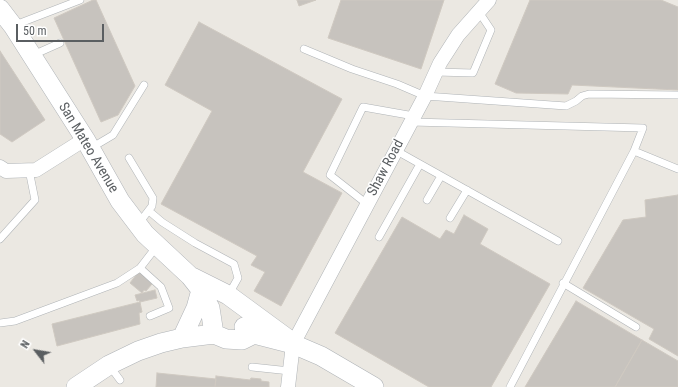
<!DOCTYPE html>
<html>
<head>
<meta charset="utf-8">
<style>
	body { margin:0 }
	#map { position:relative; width:678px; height:387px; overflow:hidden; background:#ebe8e2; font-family:"Roboto Condensed",sans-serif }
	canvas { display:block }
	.north { position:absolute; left:16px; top:331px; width:40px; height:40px; -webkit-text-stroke:3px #fff; paint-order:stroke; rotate:301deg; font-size:11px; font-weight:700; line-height:16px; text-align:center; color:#5a5e61 }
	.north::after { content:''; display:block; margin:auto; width:14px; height:18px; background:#5a5e61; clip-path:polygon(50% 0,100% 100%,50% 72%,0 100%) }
	.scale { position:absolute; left:16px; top:24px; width:88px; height:18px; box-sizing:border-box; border:2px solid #5a5e61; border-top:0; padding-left:5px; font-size:12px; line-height:14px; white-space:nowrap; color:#5a5e61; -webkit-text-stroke:3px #fff; paint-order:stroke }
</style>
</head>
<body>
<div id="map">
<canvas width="678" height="387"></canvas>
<div class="north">N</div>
<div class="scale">50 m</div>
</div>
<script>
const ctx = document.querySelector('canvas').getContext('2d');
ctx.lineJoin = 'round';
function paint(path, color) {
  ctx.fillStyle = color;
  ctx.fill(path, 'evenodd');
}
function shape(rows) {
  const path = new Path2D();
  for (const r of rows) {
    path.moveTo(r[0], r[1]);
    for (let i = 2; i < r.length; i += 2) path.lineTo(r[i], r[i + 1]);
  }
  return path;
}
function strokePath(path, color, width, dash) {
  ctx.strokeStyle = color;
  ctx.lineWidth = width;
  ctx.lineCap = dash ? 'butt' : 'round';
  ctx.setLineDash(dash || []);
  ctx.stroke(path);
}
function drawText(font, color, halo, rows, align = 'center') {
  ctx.font = font + ' "Roboto Condensed",sans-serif';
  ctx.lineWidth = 3;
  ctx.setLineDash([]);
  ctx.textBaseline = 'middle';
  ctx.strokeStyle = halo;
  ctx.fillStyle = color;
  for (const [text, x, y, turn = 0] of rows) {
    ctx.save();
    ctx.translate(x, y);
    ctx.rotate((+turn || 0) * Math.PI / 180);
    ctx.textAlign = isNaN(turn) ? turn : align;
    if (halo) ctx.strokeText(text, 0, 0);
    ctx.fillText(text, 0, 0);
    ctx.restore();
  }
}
const building = shape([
	[93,0,96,0,135,86,118,115,101,122,54,18,93,0],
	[297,0,316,0,299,6,297,0],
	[341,0,444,0,421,69,328,38,341,0],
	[530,0,661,0,678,7,678,90,572,85,568,94,516,93,495,84,530,0],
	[199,22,342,99,303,172,342,193,281,306,254,291,265,272,251,265,257,256,161,204,212,111,165,85,199,22],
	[0,51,45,120,12,142,0,134,0,51],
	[678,195,678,356,649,339,654,329,583,288,623,220,646,217,645,200,678,195],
	[464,215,488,229,480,244,550,284,491,387,429,387,335,333,402,217,440,239,446,230,454,234,464,215],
	[139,271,152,281,150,282,152,284,146,291,144,290,142,293,130,283,139,271],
	[155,290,157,298,140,302,139,300,137,301,135,295,155,290],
	[576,301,642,340,615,387,525,387,576,301],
	[140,302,142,312,139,313,140,324,57,346,52,324,140,302],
	[642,340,678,361,678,387,615,387,642,340],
	[157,373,216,379,215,387,156,387,157,373],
	[216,376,250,380,251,378,261,379,261,381,269,382,269,387,215,387,216,376]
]);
const lane = shape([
	[15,25,80,0],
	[304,49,352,69,397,84,425,96,566,106,576,101,582,96,589,94,678,95],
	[33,55,60,43],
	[436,72,473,73,491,30,479,12],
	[411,122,643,128,634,151],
	[91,148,113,135,144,85],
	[395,150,558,241],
	[129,158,153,198,152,206,139,223],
	[427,200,441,176],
	[367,204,330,175,363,107,414,116],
	[149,211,162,222,195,243,234,264,238,278,229,294],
	[450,218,467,190],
	[379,237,420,164],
	[0,239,35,200,29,170],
	[563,283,636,327],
	[150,316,169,308,161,287,140,268,157,246],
	[0,323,15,321,117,283,140,268],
	[109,365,120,380],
	[252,367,290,371],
	[510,387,634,151,678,169]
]);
const street = shape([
	[0,167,6,171,36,170,85,139],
	[288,387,293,344,425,96,440,63,458,35,489,0]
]);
const secondary = shape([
	[0,9,13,26,85,139,120,201,145,234,190,276,201,290,210,308,214,334],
	[192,277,228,295,288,339],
	[244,327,249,329,254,334,293,344,321,356,374,387],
	[182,338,196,308,201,290],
	[76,387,109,365,138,351,161,343,182,338,214,334,226,339,242,340,254,334]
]);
const streetNames = [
	["San Mateo Avenue",88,148,59],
	["Shaw Road",386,168,-62]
];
paint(building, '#c7c3be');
strokePath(building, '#cfc9c1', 1);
strokePath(lane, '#afb3b6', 8);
strokePath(street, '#afb3b6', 15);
strokePath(secondary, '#aeb2b6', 20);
strokePath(lane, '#fff', 7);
strokePath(street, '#fff', 14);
strokePath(secondary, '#fff', 19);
drawText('14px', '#5a5e61', '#fff', streetNames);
</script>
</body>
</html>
